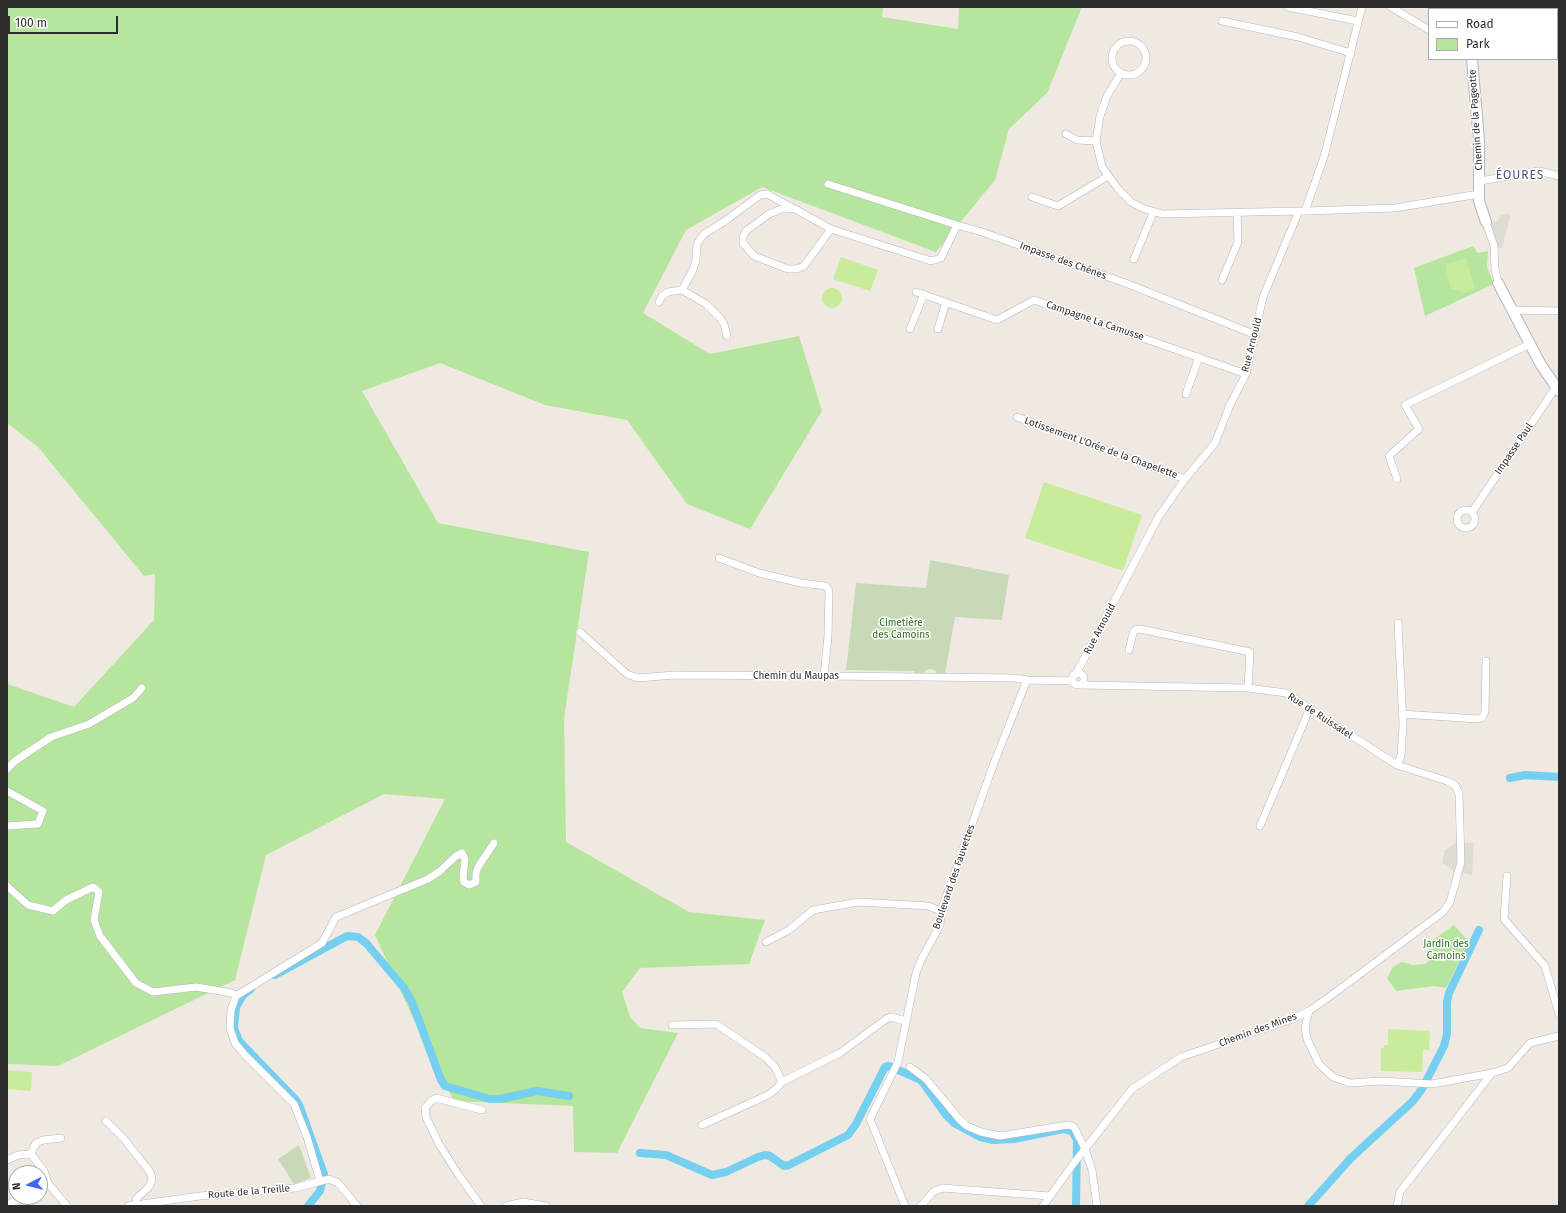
<!DOCTYPE html>
<html>
<head>
<meta charset="utf-8">
<style>
	body { margin:0 }
	#map { position:relative; width:1566px; height:1213px; overflow:hidden; background:#efe9e1; font-family:"Fira Sans",sans-serif }
	canvas { display:block }
	.frame { position:absolute; inset:0; border:8px solid #2e2e2e; pointer-events:none }
	.legend { position:absolute; left:1428px; top:8px; width:130px; height:52px; box-sizing:border-box; background:#fff; border:1px solid #ababab; margin:0; padding:5px 7px; list-style:none; font-size:12px; color:#2e2e2e }
	.legend li { display:flex; align-items:center; gap:8px; height:20px }
	.legend b { width:20px; border:1px solid #ababab }
	.north { position:absolute; left:8px; top:1165px; width:40px; height:40px; box-sizing:border-box; background:#fff; border:1px solid #ababab; border-radius:50%; rotate:263deg; font-size:11px; font-weight:700; line-height:16px; text-align:center; color:#2e2e2e }
	.north::after { content:''; display:block; margin:auto; width:14px; height:18px; background:#4264fb; clip-path:polygon(50% 0,100% 100%,50% 72%,0 100%) }
	.scale { position:absolute; left:8px; top:16px; width:110px; height:18px; box-sizing:border-box; border:2px solid #2e2e2e; border-top:0; padding-left:5px; font-size:12px; line-height:14px; white-space:nowrap; color:#2e2e2e; -webkit-text-stroke:3px #fff; paint-order:stroke }
</style>
</head>
<body>
<div id="map">
<canvas width="1566" height="1213"></canvas>
<div class="frame"></div>
<ul class="legend">
<li><b style="height:5px;background:#fff"></b>Road</li>
<li><b style="height:11px;background:#b6e59e"></b>Park</li>
</ul>
<div class="north">N</div>
<div class="scale">100 m</div>
</div>
<script>
const ctx = document.querySelector('canvas').getContext('2d');
ctx.lineJoin = 'round';
function paint(path, color) {
  ctx.fillStyle = color;
  ctx.fill(path, 'evenodd');
}
function shape(rows) {
  const path = new Path2D();
  for (const r of rows) {
    if (r.length === 3) {
      path.moveTo(r[0] + r[2], r[1]);
      path.arc(r[0], r[1], r[2], 0, 2 * Math.PI);
      continue;
    }
    path.moveTo(r[0], r[1]);
    for (let i = 2; i < r.length; i += 2) path.lineTo(r[i], r[i + 1]);
  }
  return path;
}
function strokePath(path, color, width, dash) {
  ctx.strokeStyle = color;
  ctx.lineWidth = width;
  ctx.lineCap = dash ? 'butt' : 'round';
  ctx.setLineDash(dash || []);
  ctx.stroke(path);
}
function drawText(font, color, halo, rows, align = 'center') {
  ctx.font = font + ' "Fira Sans",sans-serif';
  ctx.lineWidth = 3;
  ctx.setLineDash([]);
  ctx.textBaseline = 'middle';
  ctx.strokeStyle = halo;
  ctx.fillStyle = color;
  for (const [text, x, y, turn = 0] of rows) {
    ctx.save();
    ctx.translate(x, y);
    ctx.rotate((+turn || 0) * Math.PI / 180);
    ctx.textAlign = isNaN(turn) ? turn : align;
    if (halo) ctx.strokeText(text, 0, 0);
    ctx.fillText(text, 0, 0);
    ctx.restore();
  }
}
const green = shape([
	[7,7,883,7,882,17,958,29,959,7,1082,7,1047,93,1009,129,995,180,936,252,762,187,686,230,643,313,710,354,799,336,822,411,750,529,687,504,627,420,545,405,440,363,362,391,438,523,589,552,564,718,566,842,689,912,765,920,749,964,640,968,622,992,630,1017,640,1028,678,1033,617,1153,574,1152,573,1106,454,1101,424,1042,375,935,445,799,384,794,266,855,235,980,58,1066,7,1064,7,684,74,707,154,620,155,574,144,576,38,447,7,423],
	[1473,246,1478,253,1488,251,1487,267,1494,284,1425,316,1414,268],
	[1454,925,1469,942,1446,988,1434,986,1396,991,1387,978,1393,967,1402,962,1413,965,1425,964,1428,962,1430,952,1426,945]
]);
const cemetery = shape([
	[930,560,1009,575,1002,620,955,617,945,674,937,675,936,671,931,669,926,670,923,675,914,675,914,671,846,670,856,583,926,588],
	[299,1145,311,1178,294,1184,278,1159]
]);
const pitch = shape([
	[841,257,878,270,870,291,833,279],
	[1466,258,1475,288,1464,293,1451,288,1445,265],
	[832,298,10],
	[1044,482,1142,515,1123,571,1025,538],
	[1388,1029,1430,1031,1429,1050,1423,1050,1422,1072,1381,1071,1381,1048,1384,1048,1384,1045,1388,1045],
	[7,1070,32,1072,31,1091,7,1089]
]);
const plaza = shape([
	[1509,213,1510,217,1502,248,1494,246,1486,222,1498,221,1500,216],
	[1457,842,1474,843,1472,875,1463,873,1462,876,1442,863,1445,850]
]);
const canal = shape([
	[1510,778,1525,775,1559,777],
	[275,975,347,936,358,937,366,943,404,988,412,1002,441,1080,445,1086,490,1099,500,1099,537,1091,569,1096],
	[251,989,243,995,236,1007,234,1028,239,1041,296,1100,300,1107,324,1174,320,1191,308,1206],
	[640,1153,666,1155,712,1175,726,1172,758,1157,765,1155,770,1156,784,1166,789,1165,848,1135,856,1124,885,1067,889,1066,921,1080,946,1115,954,1123,980,1137,993,1140,1014,1139,1063,1129,1072,1131,1077,1140,1076,1206],
	[1308,1206,1351,1158,1413,1101,1422,1089,1444,1046,1447,1034,1447,1002,1449,993,1479,930]
]);
const street = shape([
	[1288,7,1358,21],
	[1391,7,1429,30],
	[1222,21,1298,37,1351,53],
	[1557,23,1559,23],
	[1129,58,17],
	[1121,73,1107,96,1100,116,1096,141,1102,167,1119,190,1131,202,1142,208,1162,214,1299,211],
	[1066,134,1077,140,1096,141],
	[1480,181,1539,171,1559,176],
	[828,184,957,225],
	[1032,197,1058,206,1108,176],
	[1305,211,1395,208,1479,194],
	[1486,222,1494,246,1495,269,1498,283],
	[831,229,804,266,797,269,788,269,754,256,743,243,743,237,746,231,769,214,784,208,795,209,831,229,931,261,941,258,957,225,982,232,1128,284,1256,335],
	[1134,259,1153,213],
	[1222,280,1238,242,1237,213],
	[682,290,706,304,720,318,724,324,727,336],
	[916,292,997,320,1034,300,1246,374],
	[659,302,662,296,668,292,682,290,693,270,696,260,697,244,704,234,725,221,760,195,767,194,791,207],
	[1511,310,1559,311],
	[910,329,924,294],
	[938,329,946,302],
	[1186,394,1199,357],
	[1017,417,1185,479],
	[1397,479,1389,456,1419,429,1405,405,1530,344],
	[1466,519,9],
	[1472,512,1556,387],
	[719,558,759,573,801,583,826,586,829,591,828,636,824,676],
	[580,632,627,674,638,678,674,675,824,676,1016,678,1027,680],
	[1129,650,1133,633,1135,630,1140,629,1250,652,1248,688],
	[1078,679,6],
	[1076,674,1159,516,1185,479,1215,443,1230,405,1246,374,1263,297,1299,211,1305,211,1324,157,1362,7],
	[1402,714,1477,719,1482,718,1485,712,1486,661],
	[1397,765,1401,756,1403,725,1398,623],
	[7,769,15,761,51,737,89,724,133,698,142,688],
	[7,791,43,811,38,824,7,826],
	[1260,826,1310,708],
	[1507,876,1504,919,1545,966,1559,1014],
	[7,886,28,905,53,911,66,900,93,887,99,892,94,920,100,936,136,983,153,992,196,987,232,993,236,996],
	[766,942,789,930,813,910,859,902,928,906,941,911],
	[1309,1011,1305,1027,1307,1039,1319,1064,1333,1077,1350,1083,1381,1081,1432,1084,1492,1073,1508,1068,1530,1043,1559,1036],
	[672,1025,716,1024,765,1057,775,1067,782,1082],
	[910,1067,926,1079,960,1120,967,1126,981,1132,1000,1136,1068,1125,1074,1127,1085,1149,1092,1170,1097,1206],
	[106,1121,124,1139,150,1172,152,1178,151,1183,148,1188,136,1199,136,1204],
	[702,1125,768,1095,777,1088,782,1082,840,1053,886,1019,891,1017,906,1021],
	[31,1154,44,1171,48,1183,67,1206],
	[31,1154,36,1143,43,1140,61,1138],
	[7,1160,18,1155,31,1154],
	[320,1181,307,1137,294,1104,245,1055,235,1043,230,1028,231,1010,236,996,322,943,336,917,428,879,440,871,456,856,462,853,465,860,463,877,464,882,469,885,476,882,476,873,478,867,494,843],
	[7,1205,23,1197,29,1206],
	[128,1206,200,1196,295,1188,329,1179,338,1183,357,1206],
	[481,1206,458,1174,439,1144,426,1117,425,1108,430,1102,436,1098,482,1110],
	[506,1206,523,1202,546,1206],
	[905,1206,870,1119,898,1062,916,973,921,960,940,925,941,911,994,763,1027,680,1073,681],
	[921,1206,933,1192,942,1188,1050,1196],
	[1043,1206,1074,1163,1132,1089,1181,1057,1292,1019,1309,1011,1329,997,1443,912,1450,902,1461,862,1459,794,1455,785,1447,781,1397,765,1286,693,1248,688,1080,685],
	[1397,1206,1400,1192,1492,1073]
]);
const secondary = shape([
	[1469,7,1469,9],
	[1472,59,1479,140,1479,201,1486,222],
	[1498,283,1541,365,1559,391]
]);
const streetNames = [
	["Chemin de la Pageotte",1476,120,-94],
	["Impasse des Chênes",1063,261,20],
	["Campagne La Camusse",1095,321,19],
	["Rue Arnould",1252,345,-76],
	["Lotissement L'Orée de la Chapelette",1101,448,20],
	["Impasse Paul",1514,449,-56],
	["Rue Arnould",1100,629,-62],
	["Chemin du Maupas",796,676],
	["Rue de Ruissatel",1320,716,33],
	["Boulevard des Fauvettes",954,877,-71],
	["Chemin des Mines",1258,1030,-20],
	["Route de la Treille",249,1192,-5]
];
const parkNames = [
	["Cimetière",901,623],
	["des Camoins",901,635],
	["Jardin des",1446,944],
	["Camoins",1446,956]
];
const quarterNames = [
	["ÉOURES",1520,176]
];
paint(green, '#b6e59e');
paint(cemetery, '#c8d9b8');
paint(pitch, '#c9ec9a');
paint(plaza, '#dfdcd8');
strokePath(canal, '#75cff0', 8);
strokePath(street, '#b4b7c1', 8);
strokePath(secondary, '#b4b7c1', 12);
strokePath(street, '#fff', 7);
strokePath(secondary, '#fff', 10);
drawText('10px', '#2e2e2e', '#fff', streetNames);
drawText('10px', '#2c6e1b', '#fff', parkNames);
ctx.letterSpacing = '1px';
drawText('12px', '#4d5680', '#fff', quarterNames);
ctx.letterSpacing = '0px';
</script>
</body>
</html>
